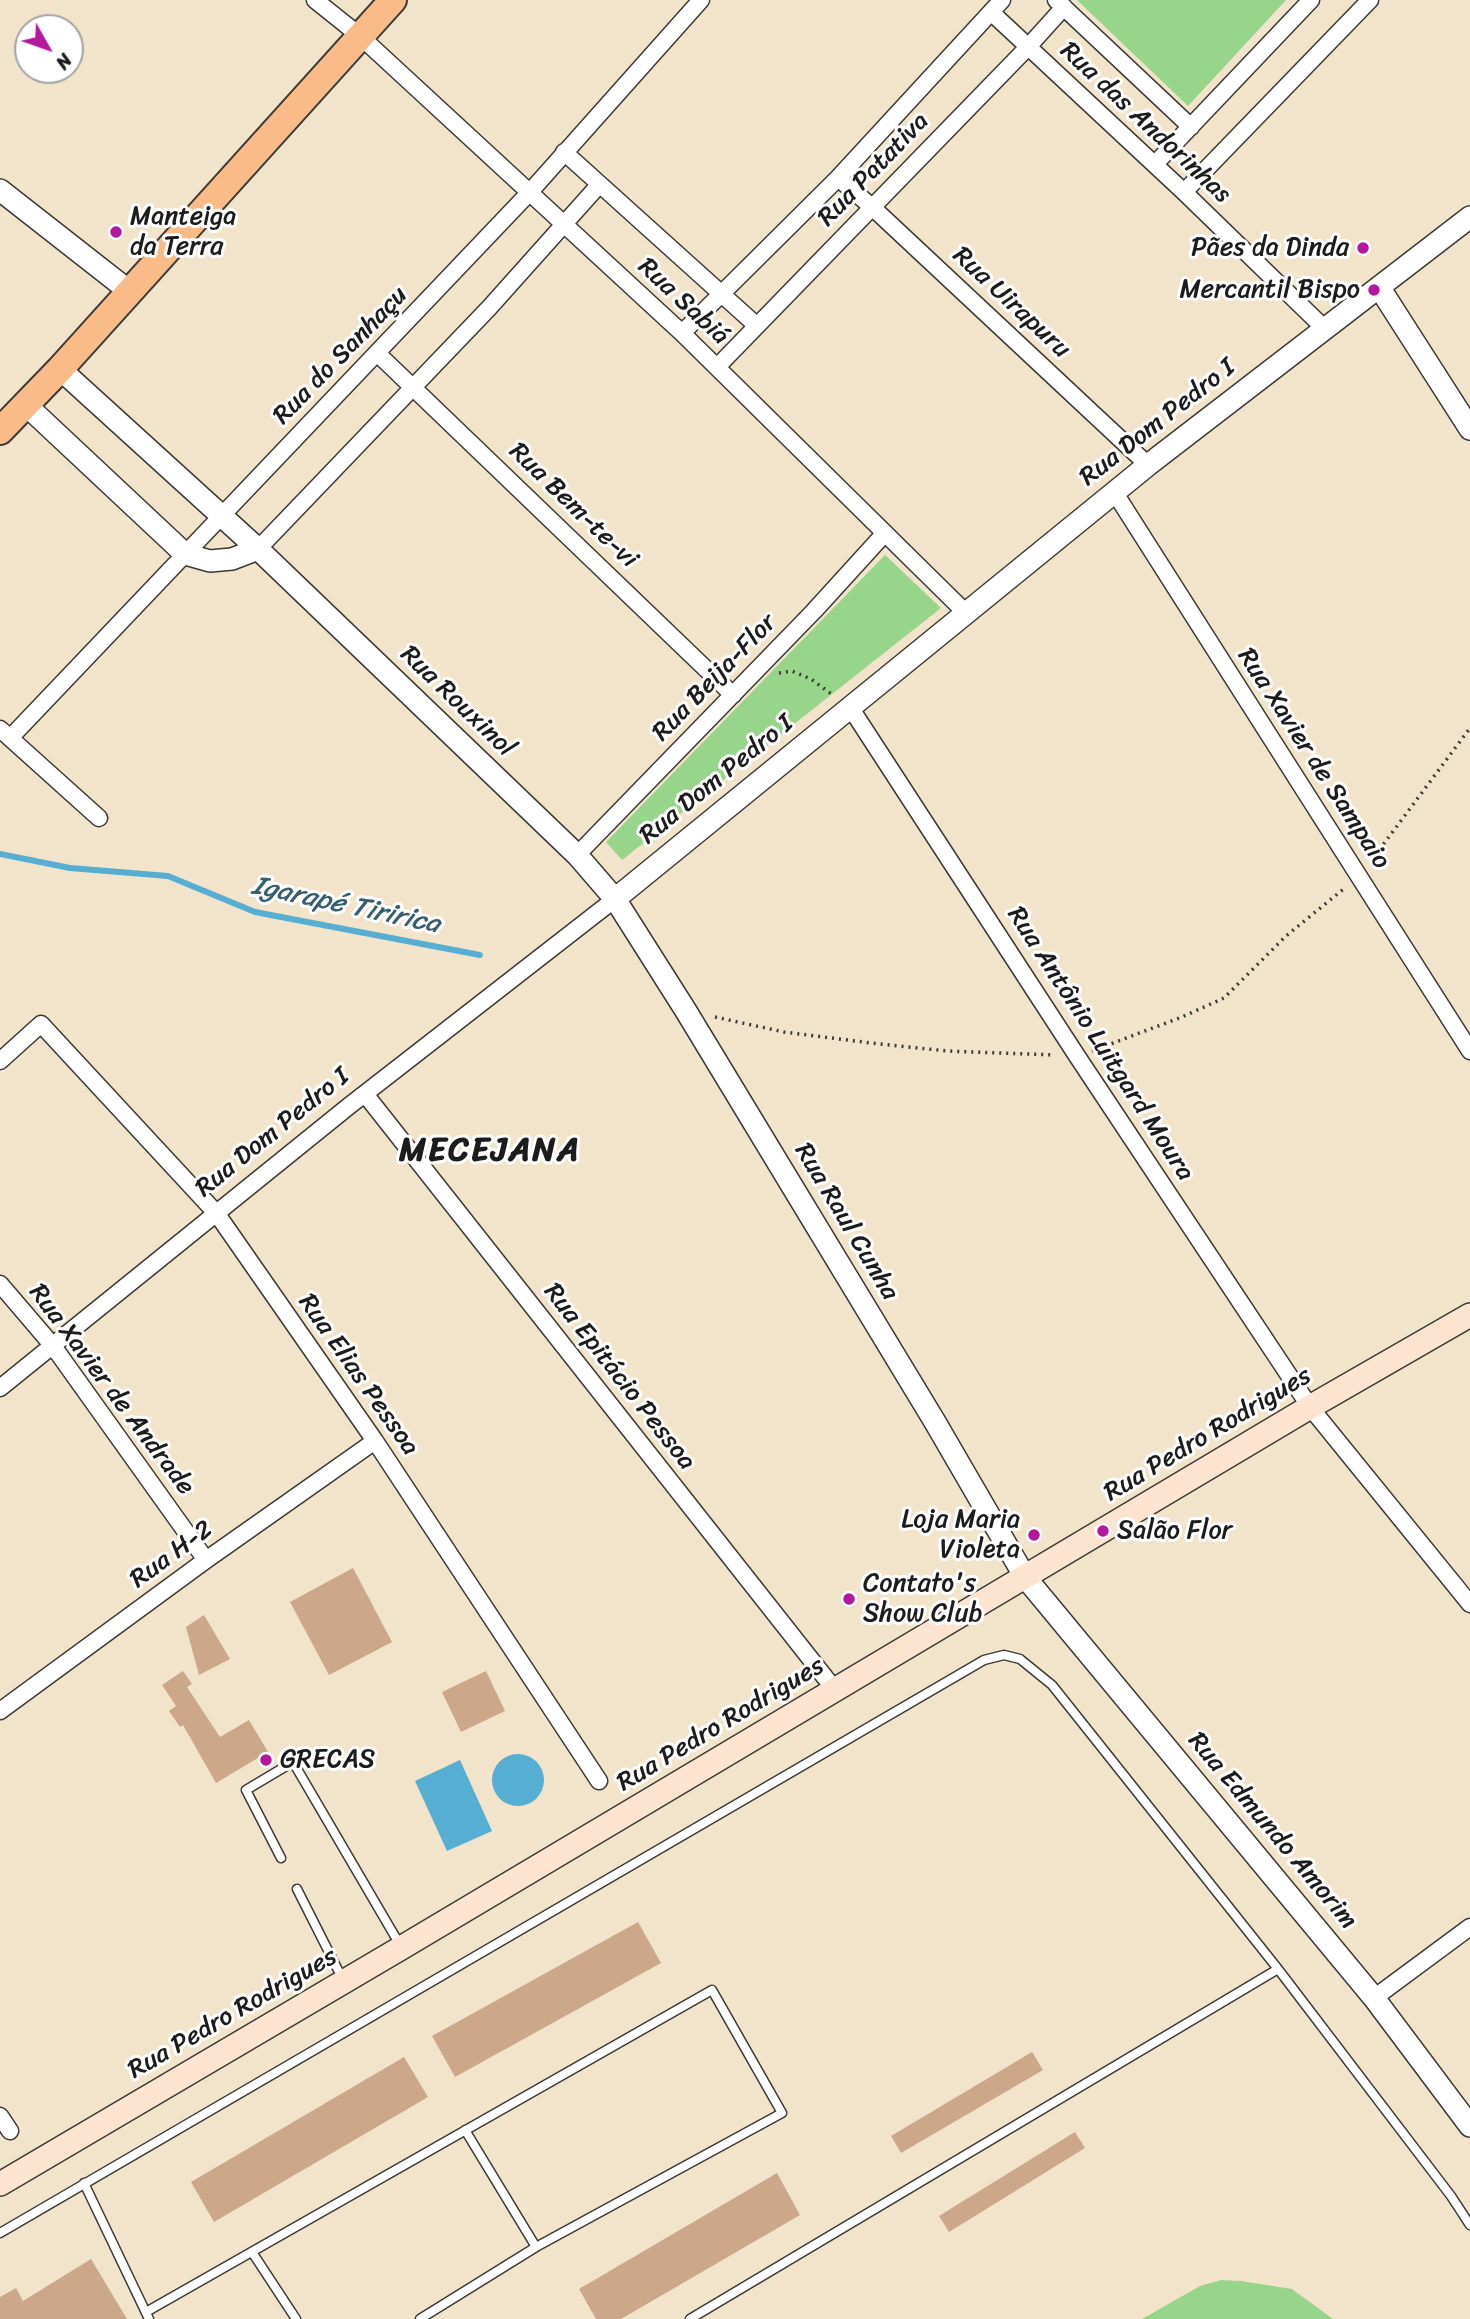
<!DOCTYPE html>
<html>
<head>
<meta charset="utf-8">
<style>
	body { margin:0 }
	#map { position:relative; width:1470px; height:2319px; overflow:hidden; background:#f1e4ca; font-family:Sriracha,sans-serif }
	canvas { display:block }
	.north { position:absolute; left:14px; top:14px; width:70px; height:70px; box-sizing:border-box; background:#fff; border:2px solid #a4a4a4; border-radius:50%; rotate:130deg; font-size:19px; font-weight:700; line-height:28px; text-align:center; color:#1c1c1c }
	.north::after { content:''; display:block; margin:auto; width:24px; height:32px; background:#b5179e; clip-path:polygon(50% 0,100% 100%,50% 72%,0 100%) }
</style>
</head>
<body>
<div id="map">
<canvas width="1470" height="2319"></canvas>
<div class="north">N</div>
</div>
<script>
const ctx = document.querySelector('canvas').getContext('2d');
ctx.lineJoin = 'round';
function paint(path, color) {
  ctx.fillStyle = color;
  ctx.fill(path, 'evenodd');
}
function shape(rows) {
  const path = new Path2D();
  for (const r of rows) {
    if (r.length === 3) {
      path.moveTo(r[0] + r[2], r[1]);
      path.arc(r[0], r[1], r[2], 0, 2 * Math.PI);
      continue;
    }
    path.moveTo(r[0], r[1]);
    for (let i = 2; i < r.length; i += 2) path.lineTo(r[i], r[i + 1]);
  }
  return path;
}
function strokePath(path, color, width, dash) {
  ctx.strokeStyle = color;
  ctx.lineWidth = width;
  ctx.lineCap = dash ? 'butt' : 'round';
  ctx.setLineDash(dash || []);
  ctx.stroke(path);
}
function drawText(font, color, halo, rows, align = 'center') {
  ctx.font = font + ' Sriracha,sans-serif';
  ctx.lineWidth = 6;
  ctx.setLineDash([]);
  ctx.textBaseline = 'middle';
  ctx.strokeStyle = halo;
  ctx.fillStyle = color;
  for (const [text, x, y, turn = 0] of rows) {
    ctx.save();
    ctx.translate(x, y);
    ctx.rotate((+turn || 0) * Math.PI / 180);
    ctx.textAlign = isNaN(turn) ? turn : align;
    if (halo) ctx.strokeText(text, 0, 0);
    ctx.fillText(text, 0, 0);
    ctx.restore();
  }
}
const green = shape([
	[1077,0,1286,0,1188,106],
	[885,555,941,608,622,860,606,842],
	[1221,2280,1241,2281,1292,2289,1333,2319,1142,2319,1200,2286]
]);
const water = shape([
	[518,1780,26],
	[460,1760,492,1831,447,1851,415,1781]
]);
const stream = shape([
	[0,854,70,868,168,876,255,912,480,955]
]);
const building = shape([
	[353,1568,392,1642,329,1675,290,1602],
	[204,1615,230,1659,199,1675,186,1627],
	[183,1671,192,1684,187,1687,220,1737,249,1720,268,1752,216,1783,183,1725,180,1727,169,1711,176,1706,162,1685],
	[486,1671,505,1711,461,1732,442,1692],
	[638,1922,661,1963,455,2077,432,2036],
	[1032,2052,1043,2070,901,2153,891,2136],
	[404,2057,428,2097,214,2222,191,2182],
	[1075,2132,1085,2148,949,2232,939,2216],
	[777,2173,800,2215,621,2319,596,2319,579,2289],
	[91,2259,127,2319,0,2319,0,2297,16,2288,23,2301]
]);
const path = shape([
	[779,673,792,671,811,679,834,696],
	[1371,861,1470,728],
	[715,1017,784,1032,871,1043,947,1051,1054,1055],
	[1092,1051,1182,1017,1224,998,1286,936,1346,887]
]);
const service = shape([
	[281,1858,246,1790,293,1762,400,1945],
	[297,1889,343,1980],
	[465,2130,536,2247],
	[84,2183,149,2319],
	[0,2233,984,1660,1004,1655,1020,1659,1052,1685,1278,1969,1451,2196,1470,2225],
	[252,2252,296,2319],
	[146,2312,712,1990,782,2113,536,2247,420,2319],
	[690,2319,1278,1969]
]);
const minor = shape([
	[315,0,360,36,682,333,966,613],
	[1056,0,1191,127],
	[992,13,1184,192,1324,328],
	[564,152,756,325],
	[1155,164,1311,0],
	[838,178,872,207,1148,465],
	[1184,192,1370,0],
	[682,333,838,178,1002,0],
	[378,354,733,695],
	[717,367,1028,47,1064,7],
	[1115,493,1470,1051],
	[258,549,489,308,599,185],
	[850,707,1077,1056,1310,1407,1470,1604],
	[0,729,99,818],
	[10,738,529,193,701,0],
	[577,855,814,611,885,533],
	[0,1061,41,1024,217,1214,375,1441,599,1781],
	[365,1094,835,1690],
	[0,1284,53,1346,206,1560],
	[0,1388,349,1106,615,899],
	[0,1711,206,1560,375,1441],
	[1374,1998,1470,1927],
	[0,2116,10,2131]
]);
const tertiary = shape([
	[0,190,129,291],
	[1379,287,1470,429],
	[60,369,258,549,577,855,615,899,686,1011,935,1422,1025,1577,1374,1998,1470,2126],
	[26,405,185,554,210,561,232,559,258,549],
	[615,899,1148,465,1470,217]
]);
const secondary = shape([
	[0,2184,401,1948,1310,1407,1470,1315]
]);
const primary = shape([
	[0,431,60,369,393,0]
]);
const markers = [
	[116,232,7,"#b5179e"],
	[1363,248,7,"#b5179e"],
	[1374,290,7,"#b5179e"],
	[1103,1531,7,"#b5179e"],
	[1034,1535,7,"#b5179e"],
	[849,1599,7,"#b5179e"],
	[266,1760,7,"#b5179e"]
];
const streetNames = [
	["Rua das Andorinhas",1145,123,43],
	["Rua Patativa",874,170,-46],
	["Rua Sabiá",683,302,43],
	["Rua Uirapuru",1011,303,43],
	["Rua do Sanhaçu",341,356,-46],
	["Rua Dom Pedro I",1158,423,-38],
	["Rua Bem-te-vi",573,506,44],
	["Rua Beija-Flor",715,678,-46],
	["Rua Rouxinol",457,702,44],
	["Rua Xavier de Sampaio",1313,759,57],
	["Rua Dom Pedro I",717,780,-39],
	["Rua Antônio Luitgard Moura",1100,1044,57],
	["Rua Dom Pedro I",273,1133,-39],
	["Rua Raul Cunha",846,1222,59],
	["Rua Elias Pessoa",358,1375,55],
	["Rua Epitácio Pessoa",619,1377,52],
	["Rua Xavier de Andrade",111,1390,53],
	["Rua Pedro Rodrigues",1208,1435,-31],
	["Rua H-2",172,1555,-36],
	["Rua Pedro Rodrigues",721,1725,-31],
	["Rua Edmundo Amorim",1272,1831,50],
	["Rua Pedro Rodrigues",233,2014,-30]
];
const poiNames = [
	["Manteiga",130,217],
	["da Terra",130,247],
	["Pães da Dinda",1349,248,"right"],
	["Mercantil Bispo",1360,290,"right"],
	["Loja Maria",1020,1520,"right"],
	["Violeta",1020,1550,"right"],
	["Salão Flor",1117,1531],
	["Contato's",863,1584],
	["Show Club",863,1614],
	["GRECAS",280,1760]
];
const waterNames = [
	["Igarapé Tiririca",346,906,12]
];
const districtNames = [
	["MECEJANA",490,1152]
];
paint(green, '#97d58b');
paint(water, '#56aed3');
strokePath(stream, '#56aed3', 6);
paint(building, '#cca789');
strokePath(service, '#3c3a36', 11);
strokePath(minor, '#3c3a36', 19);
strokePath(tertiary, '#3c3a36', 24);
strokePath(secondary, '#3c3a36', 26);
strokePath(primary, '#3c3a36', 30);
strokePath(path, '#3c3a36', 3.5, [2, 5]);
strokePath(service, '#fff', 8);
strokePath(minor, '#fff', 16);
strokePath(tertiary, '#fff', 21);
strokePath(secondary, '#fde4d0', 23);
strokePath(primary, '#f9bc89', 26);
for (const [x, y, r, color] of markers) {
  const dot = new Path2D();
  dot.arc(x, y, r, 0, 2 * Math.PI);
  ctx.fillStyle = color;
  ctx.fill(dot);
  strokePath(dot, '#fff', 2.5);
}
drawText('26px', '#1c1c1c', '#fff', streetNames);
drawText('26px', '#1c1c1c', '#fff', poiNames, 'left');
drawText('italic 28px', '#365e6e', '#fff', waterNames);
ctx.letterSpacing = '2px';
drawText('bold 33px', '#1c1c1c', '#fff', districtNames);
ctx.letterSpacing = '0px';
</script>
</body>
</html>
